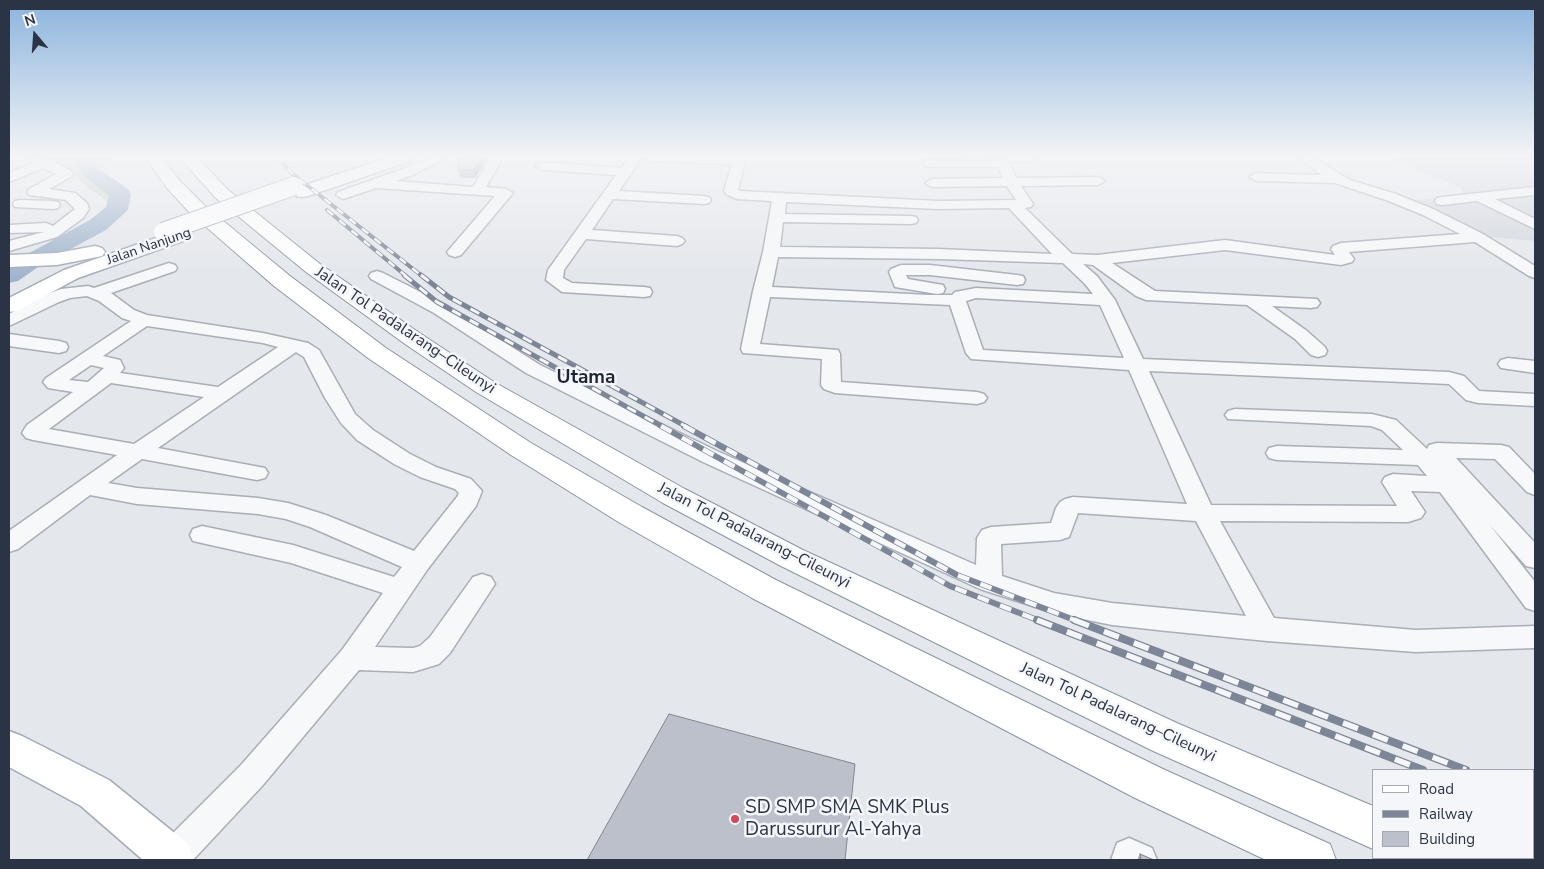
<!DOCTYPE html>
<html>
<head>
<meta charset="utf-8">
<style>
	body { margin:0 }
	#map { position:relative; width:1544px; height:869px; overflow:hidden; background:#e4e7ec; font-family:"Nunito Sans",sans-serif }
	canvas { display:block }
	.frame { position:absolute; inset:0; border:10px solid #2b3445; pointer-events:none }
	.legend { position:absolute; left:1372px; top:769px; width:162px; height:90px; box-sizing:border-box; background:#f4f6f9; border:1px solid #a4a8b1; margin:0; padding:6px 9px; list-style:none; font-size:15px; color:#2b3445 }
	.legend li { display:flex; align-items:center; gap:10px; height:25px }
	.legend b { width:25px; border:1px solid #a4a8b1 }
	.north { position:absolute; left:10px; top:10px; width:50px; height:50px; -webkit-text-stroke:4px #f4f6f9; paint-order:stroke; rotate:342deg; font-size:14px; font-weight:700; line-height:20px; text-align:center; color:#2b3445 }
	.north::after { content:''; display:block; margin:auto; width:18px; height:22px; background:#2b3445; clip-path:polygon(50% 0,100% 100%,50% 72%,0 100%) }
</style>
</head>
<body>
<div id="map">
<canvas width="1544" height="869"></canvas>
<div class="frame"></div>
<ul class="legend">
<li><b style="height:6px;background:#fff"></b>Road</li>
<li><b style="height:6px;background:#7d8696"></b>Railway</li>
<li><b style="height:14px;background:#bbc0ca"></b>Building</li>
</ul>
<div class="north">N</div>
</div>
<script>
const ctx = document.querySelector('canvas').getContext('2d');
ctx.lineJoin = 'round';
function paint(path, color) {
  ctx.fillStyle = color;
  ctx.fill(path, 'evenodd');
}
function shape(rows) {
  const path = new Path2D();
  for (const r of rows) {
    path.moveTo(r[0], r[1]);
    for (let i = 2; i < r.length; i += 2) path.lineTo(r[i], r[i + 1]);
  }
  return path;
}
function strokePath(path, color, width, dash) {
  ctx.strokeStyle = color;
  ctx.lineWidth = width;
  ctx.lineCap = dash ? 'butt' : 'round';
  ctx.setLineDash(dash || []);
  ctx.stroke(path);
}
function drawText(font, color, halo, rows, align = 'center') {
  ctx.font = font + ' "Nunito Sans",sans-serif';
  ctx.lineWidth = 5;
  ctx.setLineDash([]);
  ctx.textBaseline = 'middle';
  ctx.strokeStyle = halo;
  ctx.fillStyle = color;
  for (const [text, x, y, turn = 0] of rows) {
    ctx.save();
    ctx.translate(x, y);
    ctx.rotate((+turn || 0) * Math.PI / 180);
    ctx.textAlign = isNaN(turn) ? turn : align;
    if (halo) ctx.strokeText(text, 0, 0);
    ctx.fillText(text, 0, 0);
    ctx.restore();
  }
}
const built = shape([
	[1389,157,1535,157,1535,241,1489,237,1426,208,1416,200,1463,195,1461,188]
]);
const green = shape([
	[42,157,113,157,111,164,105,167,85,173,115,194,115,199,111,204,88,188,75,174]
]);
const river = shape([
	[70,157,91,157,99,169,128,189,131,194,128,210,106,230,41,265,18,281,9,283,9,264,90,220,106,207,109,196,85,177,70,157]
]);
const minor = shape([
	[26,157,50,159,71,171,73,174,71,177,49,189,75,193,87,203,89,209,83,218,57,237,9,251,9,241,44,232,9,233,9,225,46,223,53,226,75,209,66,200,29,195,27,192,29,189,56,174,43,168,9,182,9,173,33,163,26,157],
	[430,157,447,157,413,175,395,181,473,187,488,163,488,157,500,157,500,163,486,187,506,189,513,193,461,255,455,257,449,255,447,252,495,196,376,188,343,199,336,195,338,192,403,169,430,157],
	[629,157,642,157,619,191,704,196,709,197,711,200,709,203,704,204,613,199,592,230,677,236,682,238,685,241,682,244,677,246,586,239,564,270,563,278,572,283,644,287,650,288,652,292,650,296,644,297,562,292,546,280,548,270,616,175,542,170,535,166,542,162,622,168,629,157],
	[644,157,742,157,745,162,738,190,740,191,938,201,1016,200,1007,186,932,187,925,183,932,179,1003,178,998,167,929,167,924,166,923,163,924,160,1038,157,1032,161,1009,162,1016,178,1098,177,1105,181,1098,185,1021,186,1033,204,1031,207,1025,208,1072,254,1097,255,1225,240,1335,255,1331,249,1333,246,1341,243,1460,234,1423,215,1386,200,1335,183,1256,181,1249,177,1256,173,1322,175,1297,157,1312,157,1350,180,1396,194,1433,209,1483,234,1535,266,1535,278,1529,276,1475,242,1349,252,1354,259,1352,262,1341,265,1225,250,1112,263,1155,291,1317,299,1320,303,1317,307,1311,308,1272,306,1307,331,1325,347,1327,351,1325,355,1318,357,1311,355,1295,339,1247,305,1146,300,1136,296,1093,265,1083,264,1097,276,1115,300,1143,359,1449,372,1464,376,1479,391,1535,394,1535,406,1478,403,1466,400,1449,384,1149,371,1211,505,1397,506,1382,482,1385,477,1393,474,1427,476,1418,465,1277,460,1269,458,1266,453,1269,448,1277,446,1403,450,1382,430,1371,426,1228,419,1225,415,1228,411,1235,409,1372,414,1396,420,1427,449,1429,445,1437,443,1501,445,1509,447,1535,474,1535,495,1527,492,1495,459,1456,458,1535,543,1535,568,1526,566,1489,524,1535,582,1535,611,1526,608,1440,492,1411,491,1425,512,1421,518,1408,522,1220,521,1274,618,1416,630,1535,626,1535,648,1416,652,1267,641,1167,631,1112,625,1054,613,980,589,703,462,526,373,434,313,371,279,369,276,371,273,377,271,383,273,446,305,540,365,719,452,976,565,977,538,982,530,991,527,1051,523,1056,508,1060,502,1065,499,1073,497,1187,504,1129,370,971,359,966,353,950,305,770,297,760,344,838,350,840,354,841,382,977,392,984,394,987,398,984,402,977,404,835,393,824,389,821,385,822,359,743,353,741,349,753,291,763,252,772,201,736,199,726,194,724,191,732,164,650,161,644,157],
	[786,202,938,209,1009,208,1052,254,939,249,780,247,783,222,911,224,916,223,918,220,916,217,911,216,785,214,786,202],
	[778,257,939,259,1063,263,1085,284,1093,294,976,288,955,292,952,295,929,295,772,287,778,257],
	[976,298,1100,305,1124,358,983,350,966,301,976,298],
	[1078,513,1196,521,1246,616,1112,603,1054,593,1002,576,1001,544,1060,540,1069,537,1078,513],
	[1535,187,1535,195,1495,199,1535,219,1535,229,1477,201,1442,205,1437,204,1435,201,1437,198,1442,197,1535,187],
	[20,200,53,201,58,202,60,205,58,208,53,209,15,207,13,204,15,201,20,200],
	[169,263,175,265,177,268,175,271,111,293,134,310,147,315,263,333,308,343,319,350,355,414,373,430,410,454,436,467,471,479,482,491,476,506,427,570,375,647,413,648,420,646,430,637,473,577,482,574,491,577,495,584,450,653,439,664,413,672,359,670,263,785,193,860,156,860,155,858,160,846,241,765,342,650,383,593,291,563,193,541,190,535,193,529,202,526,293,545,394,577,402,567,310,527,286,519,258,514,137,504,90,495,18,549,9,552,9,531,117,455,33,440,26,438,22,433,27,425,73,392,48,388,43,382,46,378,131,321,122,318,99,301,87,296,70,298,59,302,9,326,9,314,47,294,61,289,88,286,94,288,169,263],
	[147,326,263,343,278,347,218,387,120,373,124,368,120,360,103,356,147,326],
	[296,352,304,357,325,398,341,423,357,440,394,464,420,477,455,489,459,493,457,497,414,551,326,515,288,503,258,498,137,488,108,483,142,459,257,480,265,478,268,473,265,468,158,448,296,352],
	[91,365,104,368,88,382,69,380,91,365],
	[111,383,204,397,134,444,49,429,111,383],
	[901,265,930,265,1017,275,1023,276,1025,280,1023,284,1017,285,930,275,906,275,908,279,943,285,945,289,943,293,937,294,895,287,889,272,891,269,901,265],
	[9,334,59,341,66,343,68,347,66,351,59,353,9,346,9,334],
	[1508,358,1535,361,1535,373,1501,368,1498,364,1501,360,1508,358],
	[1129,838,1152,848,1157,860,1111,860,1117,843,1129,838]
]);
const major = shape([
	[390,157,415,157,413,160,308,196,302,197,296,196,293,192,296,188,390,157],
	[176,231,183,233,185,237,183,241,78,278,17,311,9,312,9,298,64,270,176,231],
	[95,246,102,248,105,252,102,256,57,265,9,267,9,255,57,253,95,246],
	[9,731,22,736,109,780,187,843,193,858,192,860,143,860,81,806,9,767,9,731]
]);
const highway = shape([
	[145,157,162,157,179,180,204,205,290,276,386,348,531,443,642,507,776,580,1165,770,1330,844,1336,860,1266,860,1135,798,752,598,620,523,511,455,368,358,274,286,190,213,167,188,145,157],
	[179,157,197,157,228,190,320,264,421,334,494,382,685,489,803,550,1179,724,1373,806,1373,849,1151,750,781,566,663,503,476,392,405,344,306,272,216,198,179,157],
	[1417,858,1466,858,1467,860,1418,860,1417,858]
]);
const railFar3 = shape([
	[276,157,294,175,422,276],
	[327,210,406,276]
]);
const railFar2 = shape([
	[404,275,437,302,663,427],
	[421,275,449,297,687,427]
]);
const railFar1 = shape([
	[661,426,950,586,1040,621],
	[684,426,957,575,1077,621]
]);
const rail = shape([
	[1037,620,1423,770],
	[1074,620,1466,770],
	[1533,796,1535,797],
	[1533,813,1535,814]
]);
const majorBridge = shape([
	[163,232,294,186]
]);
const wall = shape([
	[458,157,486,157,486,161,475,178,460,178,458,170],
	[1140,854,1154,860,1137,860]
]);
const shadedWall = shape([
	[481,157,486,157,486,161,475,178,473,170]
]);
const building = shape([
	[458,157,481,157,473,170,458,170,458,157],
	[669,714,855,764,845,860,587,860,669,714],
	[1140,854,1154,860,1141,860,1140,854]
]);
const markers = [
	[735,819,5,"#d1495b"]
];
const farStreetnames = [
	["Jalan Nanjung",149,247,-19]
];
const streetNames = [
	["Jalan Tol Padalarang–Cileunyi",405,331,34],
	["Jalan Tol Padalarang–Cileunyi",754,536,27],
	["Jalan Tol Padalarang–Cileunyi",1118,713,25]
];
const quarterNames = [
	["Utama",586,378]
];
const nearPoinames = [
	["SD SMP SMA SMK Plus",745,808],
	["Darussurur Al-Yahya",745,830]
];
paint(built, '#d2d6de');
paint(green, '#c9d6c5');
paint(river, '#9fb4cc');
strokePath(minor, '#a9aeb7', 3);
strokePath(major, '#a3abb8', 3);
strokePath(highway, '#8b94a3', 2);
paint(minor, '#f7f8fa');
paint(major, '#fff');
paint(highway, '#fff');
strokePath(railFar3, '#7d8696', 4);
strokePath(railFar2, '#7d8696', 5);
strokePath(railFar1, '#7d8696', 6);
strokePath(rail, '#7d8696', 8);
strokePath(railFar3, '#f4f6f9', 2.5, [8]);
strokePath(railFar2, '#f4f6f9', 3, [10]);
strokePath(railFar1, '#f4f6f9', 4.5, [12]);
strokePath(rail, '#f4f6f9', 5.5, [16]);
strokePath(majorBridge, '#a3abb8', 20, []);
strokePath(majorBridge, '#fff', 18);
paint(wall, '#a1a5ae');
paint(shadedWall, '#83868d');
paint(building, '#bbc0ca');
strokePath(building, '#83868d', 1);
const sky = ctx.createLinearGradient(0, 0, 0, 279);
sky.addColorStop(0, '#8bb4dd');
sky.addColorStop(0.56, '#f3f4f6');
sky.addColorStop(1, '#f3f4f600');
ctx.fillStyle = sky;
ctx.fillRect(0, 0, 1544, 279);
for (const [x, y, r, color] of markers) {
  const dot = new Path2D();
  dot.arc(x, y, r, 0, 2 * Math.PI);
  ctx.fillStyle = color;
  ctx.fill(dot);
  strokePath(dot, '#f4f6f9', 2);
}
drawText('14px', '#2b3445', '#f4f6f9', farStreetnames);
drawText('16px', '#2b3445', '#f4f6f9', streetNames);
drawText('bold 19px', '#1d2536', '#f4f6f9', quarterNames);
drawText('19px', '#2b3445', '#f4f6f9', nearPoinames, 'left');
</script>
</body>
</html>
